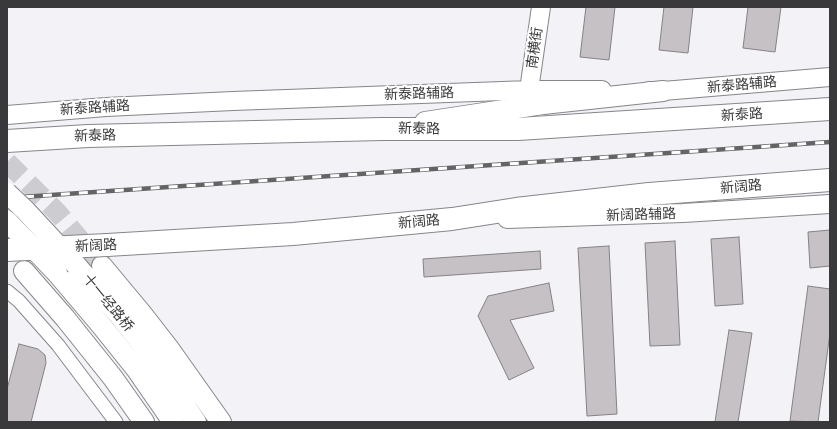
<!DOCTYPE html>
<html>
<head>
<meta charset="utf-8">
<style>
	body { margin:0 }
	#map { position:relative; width:837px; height:429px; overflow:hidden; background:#f2f2f7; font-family:Montserrat,sans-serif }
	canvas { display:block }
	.frame { position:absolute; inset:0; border:8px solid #39393b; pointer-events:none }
</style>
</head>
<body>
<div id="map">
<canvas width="837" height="429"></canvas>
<div class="frame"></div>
</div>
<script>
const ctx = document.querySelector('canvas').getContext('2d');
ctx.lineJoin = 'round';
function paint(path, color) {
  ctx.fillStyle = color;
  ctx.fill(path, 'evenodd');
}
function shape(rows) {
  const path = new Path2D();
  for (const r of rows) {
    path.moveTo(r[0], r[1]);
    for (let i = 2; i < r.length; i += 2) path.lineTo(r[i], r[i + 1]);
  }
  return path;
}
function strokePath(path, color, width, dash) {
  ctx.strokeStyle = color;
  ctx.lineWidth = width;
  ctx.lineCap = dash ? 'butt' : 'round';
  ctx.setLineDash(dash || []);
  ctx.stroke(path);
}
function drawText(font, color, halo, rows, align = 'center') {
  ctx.font = font + ' Montserrat,"Noto Sans SC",sans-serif';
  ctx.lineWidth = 4;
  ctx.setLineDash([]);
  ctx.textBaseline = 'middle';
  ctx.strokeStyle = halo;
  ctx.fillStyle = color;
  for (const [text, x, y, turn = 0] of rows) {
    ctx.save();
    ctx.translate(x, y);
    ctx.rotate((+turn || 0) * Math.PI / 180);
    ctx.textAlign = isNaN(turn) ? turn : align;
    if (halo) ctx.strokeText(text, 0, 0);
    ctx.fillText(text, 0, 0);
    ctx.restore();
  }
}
const building = shape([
	[586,7,615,7,609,60,580,57,586,7],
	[664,7,693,7,688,53,659,50,664,7],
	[748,7,781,7,775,52,743,48,748,7],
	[830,230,830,266,810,268,808,232,830,230],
	[739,237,743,304,715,306,711,239,739,237],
	[675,241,680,345,650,346,645,243,675,241],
	[609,246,617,414,587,416,578,248,609,246],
	[540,251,541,269,424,277,423,259,540,251],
	[549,283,554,311,510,320,534,368,509,380,478,316,488,296,549,283],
	[808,286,830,289,830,333,818,422,790,421,808,286],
	[729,330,752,333,738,422,715,422,729,330],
	[19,344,38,349,45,355,46,363,31,422,7,422,7,389,19,344]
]);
const primaryTunnel = shape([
	[7,162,57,212,102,266]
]);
const street = shape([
	[7,291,19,301,58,345,116,422]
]);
const secondary = shape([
	[529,90,541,7],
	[649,91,663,91,830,77],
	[7,115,106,107,233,101,529,90,602,90],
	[507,219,683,213,830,204]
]);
const primary = shape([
	[425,122,543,104,663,91],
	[76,265,119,315,153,358,196,422],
	[102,266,142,314,170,350,221,422],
	[24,271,65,318,113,378,144,422],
	[57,273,101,325,137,370,173,422]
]);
const highway = shape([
	[7,141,88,136,382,129,518,129,830,109],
	[107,245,293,234,452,219,516,209,649,194,830,180]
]);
const rail = shape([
	[7,198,830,142]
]);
const primaryBridge = shape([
	[7,193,25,210,76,265],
	[7,221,57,273]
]);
const highwayBridge = shape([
	[7,250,107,245]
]);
const streetNames = [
	["南横街",535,48,-82],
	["新泰路辅路",742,85,-5],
	["新泰路辅路",419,94,-2],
	["新泰路辅路",95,108,-4],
	["新泰路",742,115,-4],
	["新泰路",419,129,1],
	["新泰路",95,136,-2],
	["新阔路",741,187,-5],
	["新阔路辅路",641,215,-2],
	["新阔路",419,222,-5],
	["新阔路",96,246,-3],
	["十一经路桥",108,303,50]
];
paint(building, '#c5c1c4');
strokePath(building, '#858184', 1);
strokePath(primaryTunnel, '#cdcdd1', 20, [20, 10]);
strokePath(street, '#86868a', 15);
strokePath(secondary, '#86868a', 20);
strokePath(primary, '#86868a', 22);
strokePath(highway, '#86868a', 24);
strokePath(street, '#fff', 13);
strokePath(secondary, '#fff', 18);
strokePath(primary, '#fff', 20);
strokePath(highway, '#fff', 22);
strokePath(rail, '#646467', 4.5);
strokePath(rail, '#fff', 3, [9]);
strokePath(primaryBridge, '#86868a', 22, []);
strokePath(highwayBridge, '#86868a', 24, []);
strokePath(primaryBridge, '#fff', 20);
strokePath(highwayBridge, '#fff', 22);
drawText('14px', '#39393b', '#fff', streetNames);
</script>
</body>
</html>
